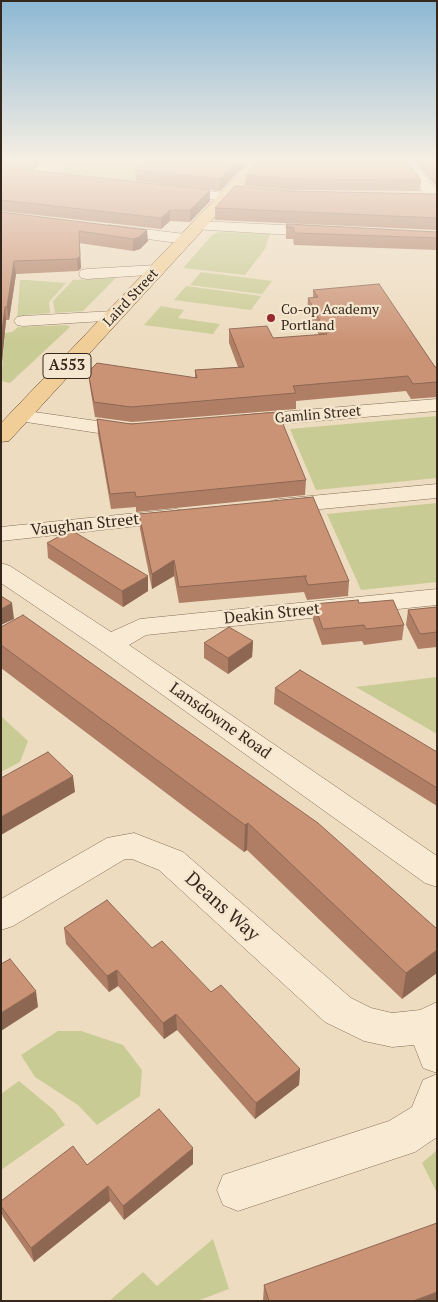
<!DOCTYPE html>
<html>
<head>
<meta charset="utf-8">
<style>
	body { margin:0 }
	#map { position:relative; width:438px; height:1302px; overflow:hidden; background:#eddcc0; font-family:"PT Serif",serif }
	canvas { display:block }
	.frame { position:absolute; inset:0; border:2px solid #36271d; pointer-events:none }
</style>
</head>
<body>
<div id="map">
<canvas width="438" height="1302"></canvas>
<div class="frame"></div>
</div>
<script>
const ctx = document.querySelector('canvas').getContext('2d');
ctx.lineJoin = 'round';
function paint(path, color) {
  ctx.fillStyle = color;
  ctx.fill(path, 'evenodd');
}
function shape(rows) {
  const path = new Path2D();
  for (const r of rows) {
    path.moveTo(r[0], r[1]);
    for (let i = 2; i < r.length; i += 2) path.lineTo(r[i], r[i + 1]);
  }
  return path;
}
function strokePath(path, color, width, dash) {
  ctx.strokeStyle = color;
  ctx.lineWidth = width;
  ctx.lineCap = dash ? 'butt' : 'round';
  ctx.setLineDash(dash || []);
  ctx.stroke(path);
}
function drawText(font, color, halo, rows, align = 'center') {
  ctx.font = font + ' "PT Serif",serif';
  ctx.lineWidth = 4.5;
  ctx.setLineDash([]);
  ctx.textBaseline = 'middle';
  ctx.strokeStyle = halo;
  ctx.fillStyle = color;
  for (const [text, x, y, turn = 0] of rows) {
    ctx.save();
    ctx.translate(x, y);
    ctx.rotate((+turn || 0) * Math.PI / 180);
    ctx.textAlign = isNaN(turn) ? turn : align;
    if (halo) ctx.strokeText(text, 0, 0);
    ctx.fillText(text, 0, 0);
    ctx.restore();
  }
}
const green = shape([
	[75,160,157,160,135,182,58,174],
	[220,232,270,234,265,249,245,275,183,268,213,234],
	[201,272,272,281,262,294,190,285],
	[114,278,115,279,83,311,55,313,53,301,73,280],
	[20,280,27,280,66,283,49,302,50,313,25,315,17,321],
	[186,286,261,296,251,310,174,300],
	[161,306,184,310,178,318,220,324,213,334,144,325],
	[67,325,70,327,10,383,1,381,5,333,12,332,18,327],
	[437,416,437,478,316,490,290,429],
	[437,503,437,582,361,590,327,514],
	[437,677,437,734,356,687],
	[1,716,28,741,20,762,1,772],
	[58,1031,81,1031,123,1045,142,1070,140,1096,97,1125,78,1105,35,1077,21,1055],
	[19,1081,54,1110,65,1125,1,1170,1,1094],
	[437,1150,437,1193,422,1163],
	[213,1239,229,1289,197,1301,109,1301,143,1272,157,1286]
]);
const minor = shape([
	[242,160,265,160,266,161,259,165,244,163,242,160],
	[397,160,411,160,437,190,437,204,432,203,397,160],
	[172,187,225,193,232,197,225,201,167,194,165,191,172,187],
	[198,221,324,227,332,232,324,237,193,229,190,226,198,221],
	[109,225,185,234,193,239,185,244,103,233,101,230,109,225],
	[157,265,163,266,165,270,163,274,87,279,81,278,79,274,81,270,87,269,157,265],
	[114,311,120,312,123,316,120,320,23,326,17,325,14,321,17,317,23,316,114,311],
	[437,399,437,411,244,427,237,425,234,421,237,417,244,415,437,399],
	[20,410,111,423,134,424,142,425,145,430,142,435,134,436,111,435,13,420,10,416,13,412,20,410],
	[437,484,437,498,279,513,271,511,267,506,271,501,279,499,437,484],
	[176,509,184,511,188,516,184,521,1,541,1,527,176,509],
	[1,563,10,566,111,632,140,619,437,589,437,605,146,635,129,645,437,856,437,887,425,883,100,650,1,583,1,563],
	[134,833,183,852,351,998,371,1008,392,1013,420,1010,437,1002,437,1073,423,1068,414,1045,392,1047,364,1041,325,1022,159,870,132,859,125,859,13,926,1,930,1,899,107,838,134,833],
	[437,1074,437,1137,415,1152,238,1211,223,1205,217,1190,223,1175,389,1121,412,1107,423,1080,437,1074]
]);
const major = shape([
	[252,160,267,160,9,441,1,442,1,423,252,160]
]);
const wall = shape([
	[1,160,45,160,33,170,1,166],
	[413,160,437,160,437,187],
	[245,165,220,191,136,181,135,170],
	[1,167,210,190,210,201,190,222,170,221,161,229,1,211],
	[246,175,421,180,420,191,289,190,245,186],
	[289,191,437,194,437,230,215,220,215,208],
	[1,212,148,241,140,249,133,251,79,243,81,268,78,271,16,274,9,320,6,320,1,372],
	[286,227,437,232,437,250,294,245,293,239,286,239],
	[313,290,435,367,437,367,437,397,411,399,406,391,296,401,296,409,132,422,95,417,90,387,88,372,195,378,195,370,238,367,229,343,229,329,273,338,319,335,307,312,308,298,313,298],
	[97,419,306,480,305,495,136,512,136,507,111,509,98,434],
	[139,514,349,581,348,596,307,600,304,592,179,603,174,576,152,589,140,529],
	[47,543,148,591,123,607,48,558],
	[359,603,404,625,402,640,364,645,362,641,322,645,313,620,314,604],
	[437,607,437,647,418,649,406,625,408,610],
	[1,627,437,929,402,999,247,850,244,852,1,668],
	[253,641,252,657,228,674,204,658,204,643],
	[275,688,437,752,437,806,274,704],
	[64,928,152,948,211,992,300,1069,299,1085,255,1119,177,1030,164,1039,118,986,109,992,66,944],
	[193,1164,124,1220,110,1201,34,1262,3,1217,1,1211,1,1201,87,1165],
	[264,1285,437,1301,263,1301]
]);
const shadedWall = shape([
	[32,160,45,160,33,170],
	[239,160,245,160,245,165,220,191,220,179],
	[210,190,210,201,190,222,190,210],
	[170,210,170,221,161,229,161,218],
	[147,230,148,241,140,249,133,251,133,239],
	[79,231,81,268,78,271,77,259],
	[14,261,16,274,9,320,7,307],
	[5,307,6,320,1,372,1,341],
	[174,560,174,576,152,589,152,574],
	[148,576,148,591,123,607,122,591],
	[12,603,14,619,1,625,1,609],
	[253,641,252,657,228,674,228,658],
	[73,776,75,792,1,835,1,817],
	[248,823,247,850,244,852,245,825],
	[437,950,437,973,402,999,406,973],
	[117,970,118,986,109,992,107,976],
	[36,991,38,1007,1,1031,1,1013],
	[176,1014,177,1030,164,1039,163,1023],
	[300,1069,299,1085,255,1119,256,1103],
	[193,1148,193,1164,124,1220,123,1206],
	[108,1186,110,1201,34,1262,31,1248],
	[437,1292,437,1301,413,1301]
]);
const building = shape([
	[147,160,239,160,220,179,135,170,147,160],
	[260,160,405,160,421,180,290,179,246,175,260,160],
	[424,160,437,160,437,174,424,160],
	[1,167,210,190,190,210,170,210,161,218,1,200,1,167],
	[235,186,289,191,437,194,437,218,215,208,235,186],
	[1,212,147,230,139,237,133,239,79,231,80,256,77,259,14,261,7,307,5,307,1,341,1,212],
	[287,224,437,232,437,238,295,233,293,227,286,227,287,224],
	[379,284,435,367,437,367,437,382,413,384,408,376,293,386,296,393,131,407,94,402,88,372,97,363,197,378,195,370,244,367,229,329,267,326,273,338,327,334,308,298,318,297,313,290,379,284],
	[278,412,306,480,136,497,135,492,110,494,97,419,131,424,278,412],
	[313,497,349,581,308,585,305,577,307,576,305,576,179,587,174,560,152,574,139,514,313,497],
	[71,530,148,576,122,591,47,543,71,530],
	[1,596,12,603,1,609,1,596],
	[358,600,359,603,393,600,404,625,366,629,364,625,323,629,314,604,358,600],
	[437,607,437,632,420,634,408,610,437,607],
	[23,615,318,823,437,929,437,950,406,973,248,823,245,825,1,645,1,627,23,615],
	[229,627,253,641,228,658,204,643,229,627],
	[300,670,437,752,437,788,275,688,300,670],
	[48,752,73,776,1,817,1,778,48,752],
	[107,900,152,948,162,941,211,992,221,985,300,1069,256,1103,176,1014,163,1023,117,970,107,976,64,928,107,900],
	[10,959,36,991,1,1013,1,964,10,959],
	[159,1109,193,1148,123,1206,108,1186,31,1248,1,1206,1,1201,73,1146,87,1165,159,1109],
	[437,1223,437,1292,413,1301,269,1301,264,1285,437,1223]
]);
const markers = [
	[271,318,5,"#952932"]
];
const farStreetnames = [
	["Laird Street",131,298,-47],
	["Gamlin Street",318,415,-5]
];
const farPoinames = [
	["Co-op Academy",281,310],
	["Portland",281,326]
];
const shields = [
	[67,366,48]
];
const shieldNames = [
	["A553",67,366]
];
const streetNames = [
	["Vaughan Street",85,525,-6],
	["Deakin Street",272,614,-6],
	["Lansdowne Road",220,721,35]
];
const nearStreetnames = [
	["Deans Way",222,907,42]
];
paint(green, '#c9cb94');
strokePath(minor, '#866d58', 1);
strokePath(major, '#543c2d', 1);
paint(minor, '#f8ead3');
paint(major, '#f1ce97');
paint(wall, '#af7e65');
paint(shadedWall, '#8e6753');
paint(building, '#cb9376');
strokePath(building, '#8e6753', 1);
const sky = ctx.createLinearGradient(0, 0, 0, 342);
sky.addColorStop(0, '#8cb8d4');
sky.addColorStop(0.47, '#f7efe3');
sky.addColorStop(1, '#f7efe300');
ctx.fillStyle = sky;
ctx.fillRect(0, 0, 438, 342);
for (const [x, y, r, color] of markers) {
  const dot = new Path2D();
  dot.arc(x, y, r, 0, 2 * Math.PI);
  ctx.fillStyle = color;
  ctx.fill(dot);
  strokePath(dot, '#f5e7cf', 2);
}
drawText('14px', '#36271d', '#f5e7cf', farStreetnames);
drawText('14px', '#36271d', '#f5e7cf', farPoinames, 'left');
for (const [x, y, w] of shields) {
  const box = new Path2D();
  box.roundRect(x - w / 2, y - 12.5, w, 25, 4);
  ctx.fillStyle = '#f5e7cf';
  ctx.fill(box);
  strokePath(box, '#36271d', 1);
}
drawText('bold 15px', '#36271d', null, shieldNames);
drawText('16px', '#36271d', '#f5e7cf', streetNames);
drawText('19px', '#36271d', '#f5e7cf', nearStreetnames);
</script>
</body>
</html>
